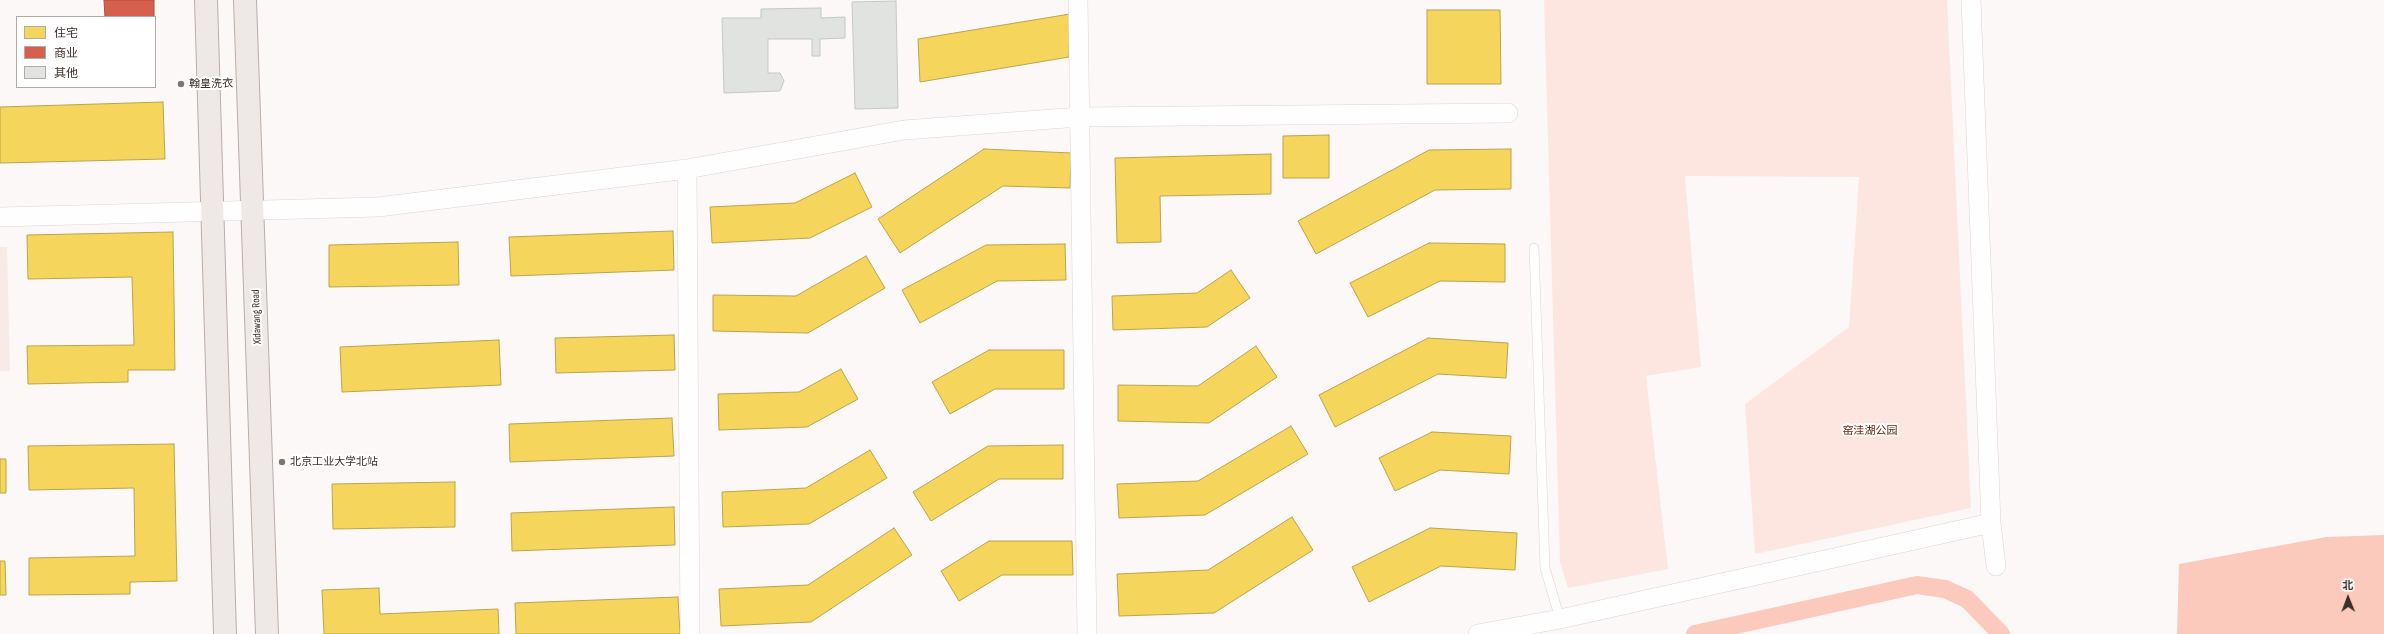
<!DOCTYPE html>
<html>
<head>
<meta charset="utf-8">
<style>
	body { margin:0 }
	#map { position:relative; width:2384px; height:634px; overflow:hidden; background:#fcf8f7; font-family:"Sofia Sans Condensed","Noto Sans SC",sans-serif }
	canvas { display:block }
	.legend { position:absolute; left:16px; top:16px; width:140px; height:72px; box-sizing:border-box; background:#fff; border:1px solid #b1acaa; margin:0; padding:5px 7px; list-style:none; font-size:12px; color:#3c2f2b }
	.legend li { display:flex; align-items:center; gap:8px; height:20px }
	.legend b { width:20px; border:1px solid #b1acaa }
	.north { position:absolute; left:2328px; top:578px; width:40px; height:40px; -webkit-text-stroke:3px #fff; paint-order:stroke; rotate:359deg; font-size:11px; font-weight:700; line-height:16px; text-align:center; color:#3c2f2b }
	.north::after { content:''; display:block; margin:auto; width:14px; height:18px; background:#3c2f2b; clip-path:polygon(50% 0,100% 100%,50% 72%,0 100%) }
</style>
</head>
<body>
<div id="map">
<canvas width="2384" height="634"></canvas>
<ul class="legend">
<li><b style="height:11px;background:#f6d55c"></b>住宅</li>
<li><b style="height:11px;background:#d6604d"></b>商业</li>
<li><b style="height:11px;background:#e0e3df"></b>其他</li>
</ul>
<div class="north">北</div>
</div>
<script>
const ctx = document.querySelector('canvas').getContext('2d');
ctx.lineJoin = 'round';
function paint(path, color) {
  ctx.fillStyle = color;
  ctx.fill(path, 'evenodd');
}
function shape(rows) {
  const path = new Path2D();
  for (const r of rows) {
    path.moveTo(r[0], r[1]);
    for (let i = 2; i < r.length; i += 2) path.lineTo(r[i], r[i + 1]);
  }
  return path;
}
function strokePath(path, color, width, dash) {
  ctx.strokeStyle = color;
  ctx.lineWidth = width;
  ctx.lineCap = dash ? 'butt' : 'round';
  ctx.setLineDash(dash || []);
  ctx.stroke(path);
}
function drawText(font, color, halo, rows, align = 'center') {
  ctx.font = font + ' "Sofia Sans Condensed","Noto Sans SC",sans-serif';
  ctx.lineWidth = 4;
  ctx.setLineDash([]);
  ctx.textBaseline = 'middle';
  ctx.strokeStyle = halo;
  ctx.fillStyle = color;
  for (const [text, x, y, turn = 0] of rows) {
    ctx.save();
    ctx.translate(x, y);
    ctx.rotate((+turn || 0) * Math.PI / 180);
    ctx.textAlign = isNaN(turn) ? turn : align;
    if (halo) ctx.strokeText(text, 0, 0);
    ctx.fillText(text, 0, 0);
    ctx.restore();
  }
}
const built = shape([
	[0,247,7,247,10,371,0,371]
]);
const green = shape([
	[1544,0,1947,0,1971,508,1755,554,1745,404,1849,327,1859,177,1685,176,1701,367,1646,376,1668,569,1568,588,1560,562]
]);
const water = shape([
	[2384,535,2384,634,2177,634,2179,564,2326,537]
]);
const homes = shape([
	[1427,10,1500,10,1501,84,1427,84,1427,10],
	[1070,14,1069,57,920,82,918,39,1070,14],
	[163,102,165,159,0,163,0,107,163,102],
	[1329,135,1329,178,1283,178,1283,136,1329,135],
	[984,149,1071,153,1070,188,1003,186,900,253,878,219,984,149],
	[1511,149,1511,189,1435,190,1316,254,1298,221,1429,150,1511,149],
	[1271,154,1271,194,1160,196,1161,242,1117,243,1115,158,1271,154],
	[855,173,872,207,810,238,712,243,710,207,795,203,855,173],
	[673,231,674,270,511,276,509,237,673,231],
	[173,232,175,370,128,370,128,382,28,384,27,346,134,345,132,277,28,279,27,235,173,232],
	[458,242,459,285,329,287,329,245,458,242],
	[1429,243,1505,244,1505,282,1440,281,1368,317,1350,283,1429,243],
	[1065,244,1066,280,997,281,920,323,902,290,986,245,1065,244],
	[866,256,885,288,808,333,713,331,713,295,796,296,866,256],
	[1231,270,1250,298,1207,327,1113,330,1112,296,1197,293,1231,270],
	[674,335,675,370,556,373,555,338,674,335],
	[1428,338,1508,343,1506,378,1438,374,1335,427,1319,395,1428,338],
	[499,340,501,385,342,392,340,347,499,340],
	[1256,346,1277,377,1209,423,1118,421,1118,385,1198,386,1256,346],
	[989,350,1064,350,1064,389,995,389,950,414,932,382,989,350],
	[841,369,858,399,807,427,719,430,718,394,799,392,841,369],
	[672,418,674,456,510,462,509,424,672,418],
	[1291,426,1308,454,1205,515,1119,518,1117,484,1198,481,1291,426],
	[1432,432,1511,436,1509,474,1440,470,1395,491,1379,458,1432,432],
	[174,444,177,581,130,582,130,594,29,595,29,558,135,556,134,488,29,490,28,446,174,444],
	[1063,445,1063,479,999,479,931,521,913,492,988,446,1063,445],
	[870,450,887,478,809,524,723,527,722,492,806,488,870,450],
	[0,459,6,459,6,493,0,493,0,459],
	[455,482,455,527,333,529,332,484,455,482],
	[674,507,675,545,512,551,511,513,674,507],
	[1292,517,1313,550,1214,613,1119,616,1117,574,1208,570,1292,517],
	[894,528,912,555,811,622,721,626,719,589,808,585,894,528],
	[1430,528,1517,533,1515,570,1441,566,1369,602,1352,567,1430,528],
	[989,541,1072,541,1073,575,1002,575,959,601,941,571,989,541],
	[0,561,5,561,6,595,0,595,0,561],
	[379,588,380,614,498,609,499,634,324,634,322,590,379,588],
	[678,597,680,634,516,634,515,603,678,597]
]);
const shops = shape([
	[104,0,154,0,154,17,105,17,104,0]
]);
const canal = shape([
	[1695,634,1917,585,1945,589,1967,599,2001,634]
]);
const building = shape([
	[896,1,898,108,855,109,852,2,896,1],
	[821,8,821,18,845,17,845,38,820,39,820,56,812,56,812,39,768,39,768,73,780,73,784,81,780,91,724,93,722,18,761,18,761,9,821,8]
]);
const service = shape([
	[1534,248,1545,568,1560,619]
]);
const minor = shape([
	[1078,0,1087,634],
	[1971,0,1991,523,1996,566],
	[687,169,690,634],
	[0,217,378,207,687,169,904,130,1080,117,1508,113],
	[1478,634,1560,619,1991,523]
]);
const primary = shape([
	[206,0,225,634],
	[245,0,267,634]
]);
const markers = [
	[181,84,4,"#7f7572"],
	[282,462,4,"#7f7572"]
];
const poiNames = [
	["翰皇洗衣",189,84],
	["北京工业大学北站",290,462]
];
const streetNames = [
	["Xidawang Road",257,317,-92]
];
const parkNames = [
	["窑洼湖公园",1870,431]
];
paint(built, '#f6ebe7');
paint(green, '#fee6e0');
paint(water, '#fbcabc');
paint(homes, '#f6d55c');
strokePath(homes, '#bea34d', 1);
paint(shops, '#d6604d');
strokePath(shops, '#a85143', 1);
strokePath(canal, '#fbcabc', 18);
paint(building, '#e0e3df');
strokePath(building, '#c4c8c4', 1);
strokePath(service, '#dcd4d2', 10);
strokePath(minor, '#dcd4d2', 20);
strokePath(primary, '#baaeaa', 24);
strokePath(service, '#fffefe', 9);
strokePath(minor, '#fffefe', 19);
strokePath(primary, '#eee8e6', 22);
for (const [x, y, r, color] of markers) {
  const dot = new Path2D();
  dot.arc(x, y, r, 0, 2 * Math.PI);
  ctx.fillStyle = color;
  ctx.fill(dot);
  strokePath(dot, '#fff', 1.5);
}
drawText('11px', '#3c2f2b', '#fff', poiNames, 'left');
drawText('11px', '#3c2f2b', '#fff', streetNames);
drawText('11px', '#702309', '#fff', parkNames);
</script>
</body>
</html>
